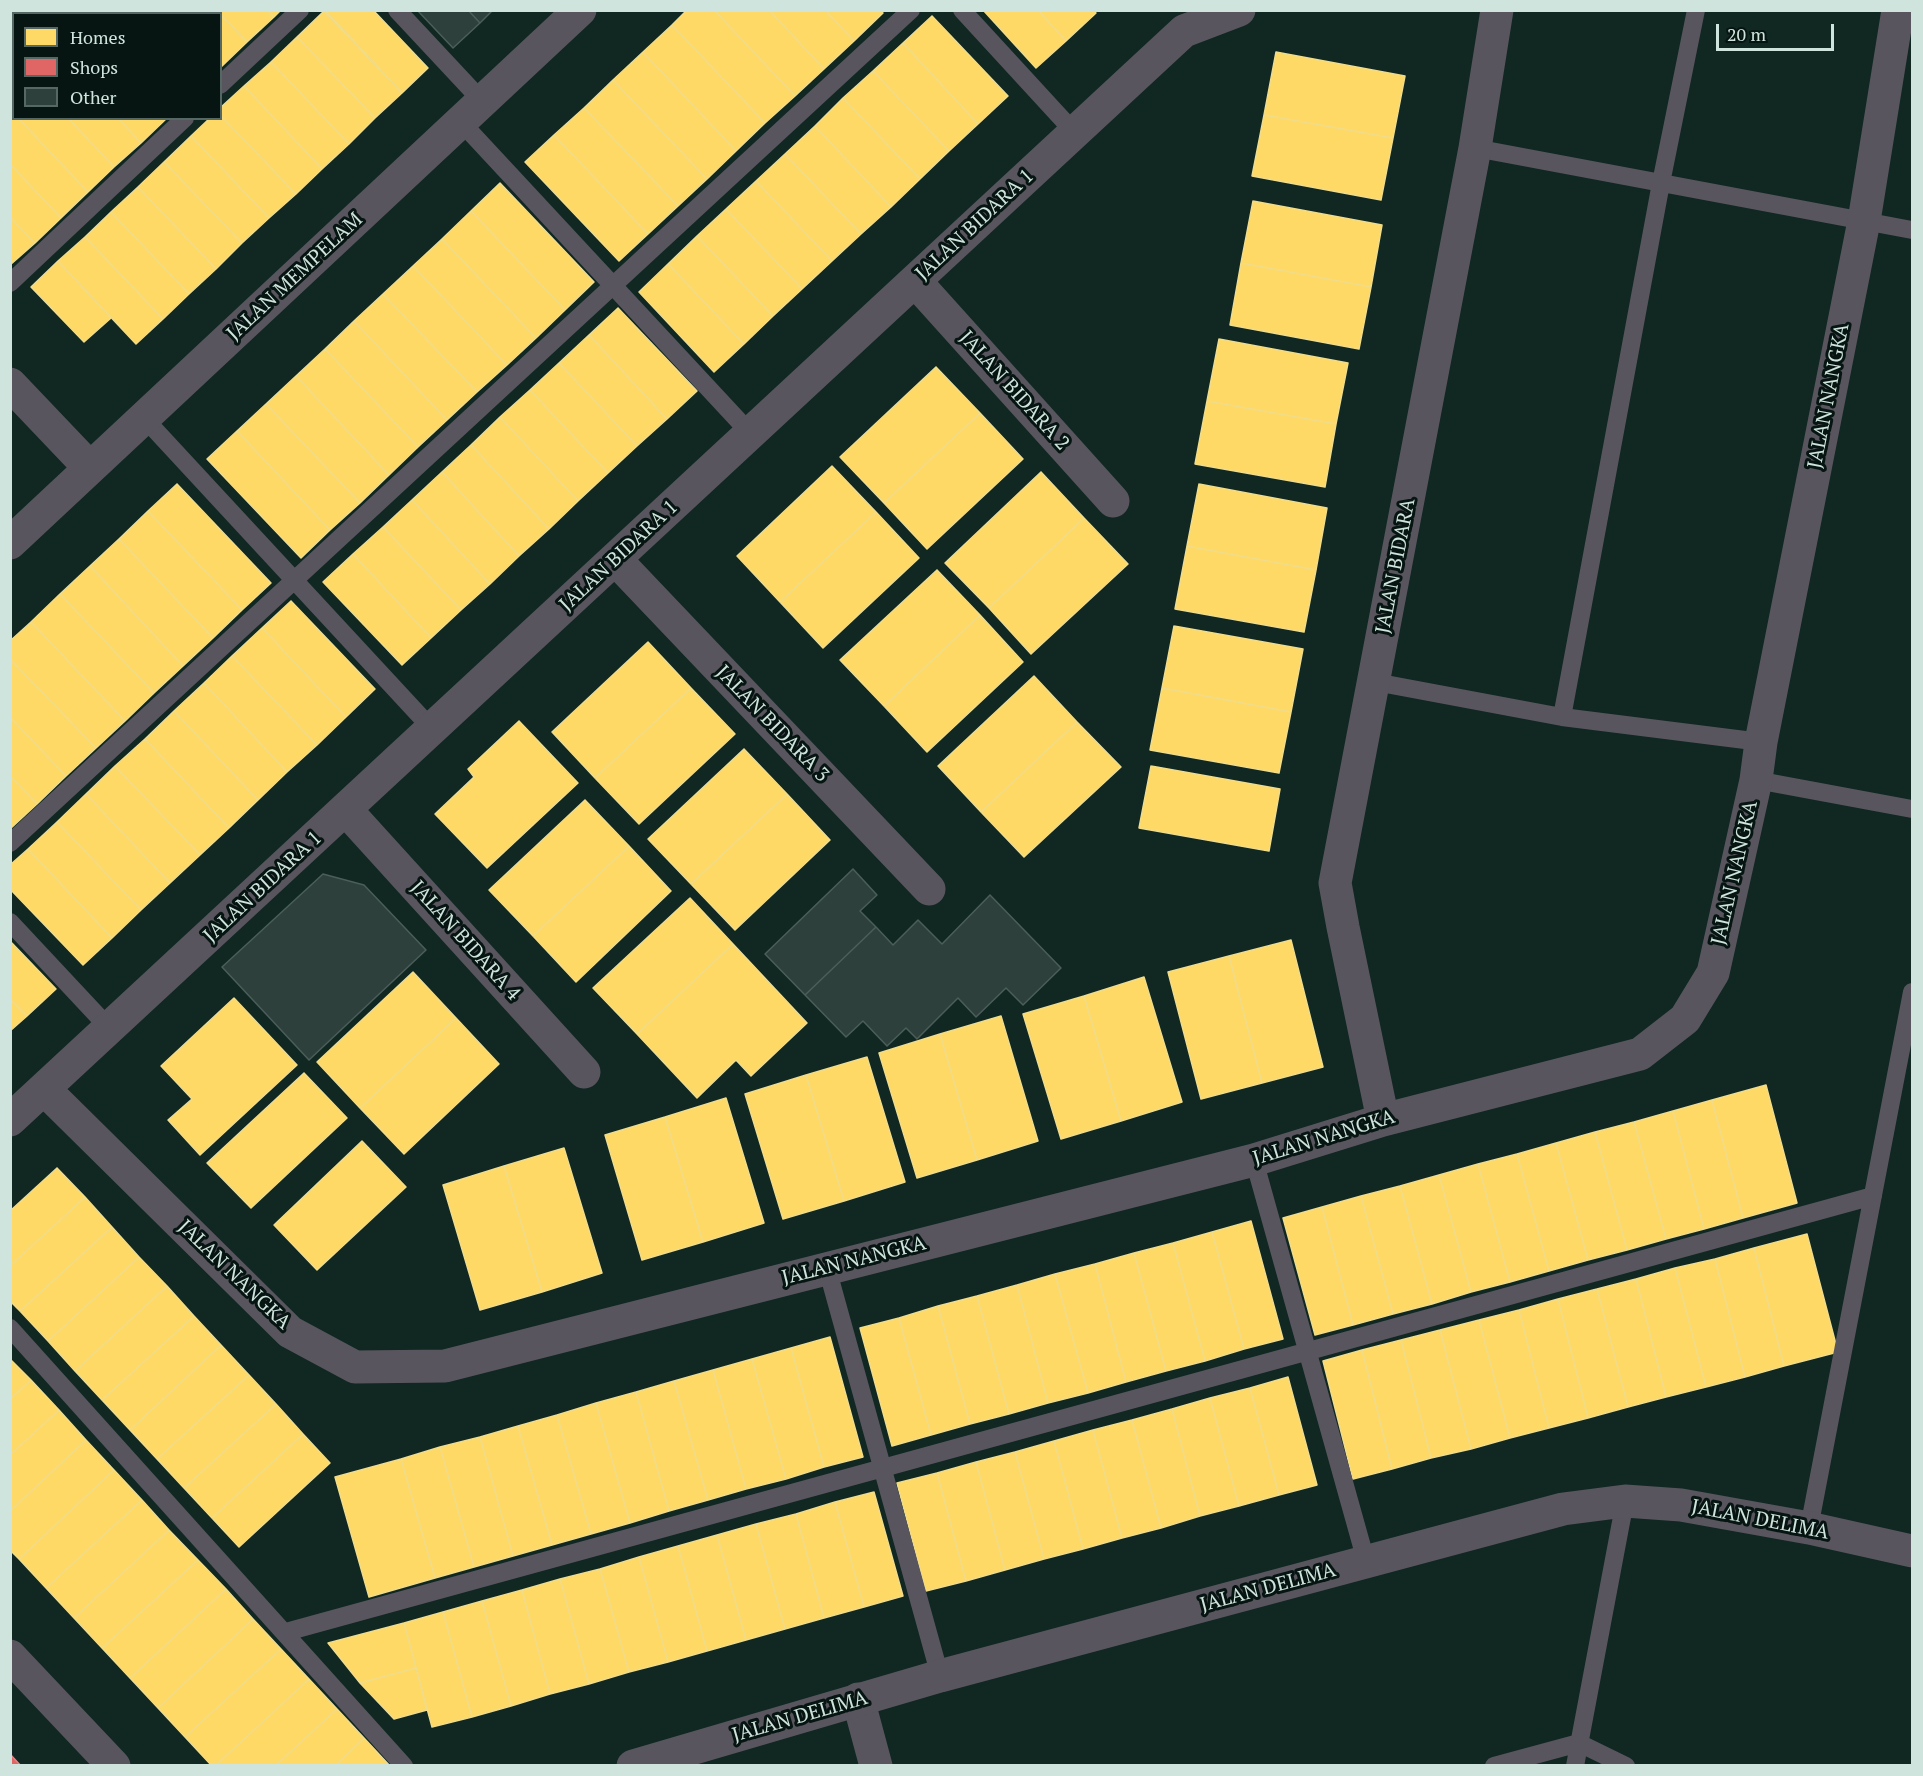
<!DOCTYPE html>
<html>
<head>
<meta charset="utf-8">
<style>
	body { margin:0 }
	#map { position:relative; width:1923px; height:1776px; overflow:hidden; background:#102722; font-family:"PT Serif",serif }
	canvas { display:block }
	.frame { position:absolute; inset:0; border:12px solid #cfe4dd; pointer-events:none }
	.legend { position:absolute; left:12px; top:12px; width:210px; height:108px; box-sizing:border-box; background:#061511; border:2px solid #566863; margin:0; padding:8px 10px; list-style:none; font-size:18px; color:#cfe4dd }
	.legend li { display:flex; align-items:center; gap:12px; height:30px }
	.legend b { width:30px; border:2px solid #566863 }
	.scale { position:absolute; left:1716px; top:24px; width:118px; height:27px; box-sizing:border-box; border:3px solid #cfe4dd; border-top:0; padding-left:8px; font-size:18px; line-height:21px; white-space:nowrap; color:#cfe4dd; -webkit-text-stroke:4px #061511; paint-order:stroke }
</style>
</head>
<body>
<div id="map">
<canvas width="1923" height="1776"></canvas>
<div class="frame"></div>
<ul class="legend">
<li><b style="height:16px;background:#ffd966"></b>Homes</li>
<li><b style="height:16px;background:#e06666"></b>Shops</li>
<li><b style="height:16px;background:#2e403b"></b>Other</li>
</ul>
<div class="scale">20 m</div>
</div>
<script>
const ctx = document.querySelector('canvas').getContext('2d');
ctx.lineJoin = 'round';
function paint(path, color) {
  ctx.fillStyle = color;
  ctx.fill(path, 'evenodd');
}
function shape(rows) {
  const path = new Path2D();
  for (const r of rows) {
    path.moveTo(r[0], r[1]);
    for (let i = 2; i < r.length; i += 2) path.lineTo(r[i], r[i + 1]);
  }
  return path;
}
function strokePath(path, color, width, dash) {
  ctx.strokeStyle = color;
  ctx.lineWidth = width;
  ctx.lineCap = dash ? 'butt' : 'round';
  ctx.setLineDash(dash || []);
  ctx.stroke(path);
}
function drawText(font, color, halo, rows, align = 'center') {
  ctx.font = font + ' "PT Serif",serif';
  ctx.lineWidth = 6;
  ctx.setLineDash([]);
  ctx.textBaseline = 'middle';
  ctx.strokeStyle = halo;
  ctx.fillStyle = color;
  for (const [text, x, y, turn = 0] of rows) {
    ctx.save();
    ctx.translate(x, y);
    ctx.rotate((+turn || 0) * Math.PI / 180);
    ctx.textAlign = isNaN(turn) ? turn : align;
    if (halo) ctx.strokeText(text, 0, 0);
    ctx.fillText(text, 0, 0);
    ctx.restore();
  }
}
const homes = shape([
	[117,10,167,10,170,14,120,14,117,10],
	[167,10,217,10,220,14,170,14,167,10],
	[217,10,267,10,274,17,247,42,217,10],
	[267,10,281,10,274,17,267,10],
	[325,10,373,10,428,68,402,93,325,10],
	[687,10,714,10,795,96,765,123,672,25,687,10],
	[714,10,769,10,824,69,795,96,714,10],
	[769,10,825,10,854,41,824,69,769,10],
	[825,10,880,10,883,13,854,41,825,10],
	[983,10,1038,10,1066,41,1036,68,983,10],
	[1038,10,1093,10,1096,13,1066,41,1038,10],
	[324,11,402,93,375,118,297,37,324,11],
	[220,14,247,42,221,67,220,67,220,14],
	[932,16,1008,96,978,124,903,43,932,16],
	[672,25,765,123,736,151,643,52,672,25],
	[297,37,375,118,349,144,271,62,297,37],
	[903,43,978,124,949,151,873,71,903,43],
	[643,52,736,151,707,179,613,80,643,52],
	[1276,52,1405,76,1393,138,1264,115,1276,52],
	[271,62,349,144,322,169,244,86,271,62],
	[873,71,949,151,920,179,843,98,873,71],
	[613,80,707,179,678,206,584,108,613,80],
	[244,86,322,169,296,194,220,115,220,108,244,86],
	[843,98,920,179,891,207,815,126,843,98],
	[584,108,678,206,648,234,554,135,584,108],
	[10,110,14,114,14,118,18,118,88,192,61,218,10,164,10,110],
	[220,115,296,194,269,218,191,136,210,118,220,118,220,115],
	[1264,115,1393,138,1381,200,1252,176,1264,115],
	[18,118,68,118,114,167,88,192,18,118],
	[68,118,118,118,141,143,114,167,68,118],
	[118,118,167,118,141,143,118,118],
	[815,126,891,207,861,234,785,154,815,126],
	[554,135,648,234,619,261,525,162,554,135],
	[191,136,269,218,242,243,164,162,191,136],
	[785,154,861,234,832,261,756,181,785,154],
	[164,162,242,243,216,269,138,187,164,162],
	[10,164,61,218,35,243,10,217,10,164],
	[756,181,832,261,802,289,726,209,756,181],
	[500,183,594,282,565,310,471,211,500,183],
	[138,187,216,269,189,294,111,212,138,187],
	[1253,201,1382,225,1371,287,1241,263,1253,201],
	[726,209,802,289,773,316,697,236,726,209],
	[471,211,565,310,536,338,442,239,471,211],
	[111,212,189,294,163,319,85,237,111,212],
	[10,217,35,243,10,265,10,217],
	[697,236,773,316,744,344,668,264,697,236],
	[85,237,163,319,136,344,58,261,85,237],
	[442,239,536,338,507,365,413,266,442,239],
	[58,261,111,318,84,342,31,287,58,261],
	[1241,263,1371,287,1359,349,1230,325,1241,263],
	[668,264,744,344,714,372,639,292,668,264],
	[413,266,507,365,477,392,383,294,413,266],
	[383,294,477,392,447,420,354,321,383,294],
	[618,308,697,391,667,419,589,335,618,308],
	[354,321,447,420,418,447,325,349,354,321],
	[589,335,667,419,637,446,559,363,589,335],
	[1219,339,1348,363,1336,424,1207,401,1219,339],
	[325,349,418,447,389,475,296,376,325,349],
	[559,363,637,446,608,473,530,390,559,363],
	[936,367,980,413,884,503,840,457,936,367],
	[296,376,389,475,360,503,266,404,296,376],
	[530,390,608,473,578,501,500,417,530,390],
	[1207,401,1336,424,1325,487,1195,464,1207,401],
	[266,404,360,503,330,530,237,431,266,404],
	[980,413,1023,459,927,549,884,503,980,413],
	[500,417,578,501,549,529,471,445,500,417],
	[237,431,330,530,301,558,207,459,237,431],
	[471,445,549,529,519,556,442,472,471,445],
	[832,466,876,512,780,602,737,556,832,466],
	[442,472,519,556,490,584,412,500,442,472],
	[1041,472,1084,518,989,608,945,563,1041,472],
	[177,484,271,583,242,610,148,511,177,484],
	[1199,484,1327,508,1316,570,1187,546,1199,484],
	[412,500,490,584,461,610,383,527,412,500],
	[148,511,242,610,213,638,119,539,148,511],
	[876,512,919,558,823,648,780,602,876,512],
	[1084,518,1128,564,1031,654,989,608,1084,518],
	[383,527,461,610,431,638,353,554,383,527],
	[119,539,213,638,183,666,90,566,119,539],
	[1187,546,1316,570,1304,632,1175,609,1187,546],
	[353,554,431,638,402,665,323,582,353,554],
	[90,566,183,666,154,693,60,594,90,566],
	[937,570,980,615,884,706,840,660,937,570],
	[60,594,154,693,125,721,31,622,60,594],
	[291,601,375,689,346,717,262,628,291,601],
	[980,615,1023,662,927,752,884,706,980,615],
	[31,622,125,721,96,748,10,659,10,641,31,622],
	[1174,626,1303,649,1291,712,1162,688,1174,626],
	[262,628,346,717,317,745,232,656,262,628],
	[648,642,691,688,595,778,552,732,648,642],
	[232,656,317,745,287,772,204,683,232,656],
	[10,659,96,748,66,776,10,717,10,659],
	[1034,676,1077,722,981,812,938,766,1034,676],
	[204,683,287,772,258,800,174,711,204,683],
	[691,688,735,734,639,824,595,778,691,688],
	[1162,688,1291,712,1279,773,1150,750,1162,688],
	[174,711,258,800,229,828,145,739,174,711],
	[10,717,66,776,37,804,10,776,10,717],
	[519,721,578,783,487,868,435,814,474,777,468,769,519,721],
	[1077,722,1121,767,1024,857,981,812,1077,722],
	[145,739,229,828,200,855,115,766,145,739],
	[744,749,787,794,691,884,648,839,744,749],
	[115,766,200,855,170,883,86,794,115,766],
	[1151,766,1280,789,1269,851,1139,828,1151,766],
	[10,776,37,804,10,829,10,776],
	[86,794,170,883,141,910,57,822,86,794],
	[787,794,830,840,735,930,691,884,787,794],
	[585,800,629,846,533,936,489,890,585,800],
	[57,822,141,910,112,938,28,849,57,822],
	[629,846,671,891,576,982,533,936,629,846],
	[28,849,112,938,83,965,10,889,10,865,28,849],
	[690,898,733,944,637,1034,593,988,690,898],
	[1291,940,1323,1067,1262,1083,1229,956,1291,940],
	[10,941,56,989,27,1016,10,999,10,941],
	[733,944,807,1023,751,1076,736,1060,697,1098,637,1034,733,944],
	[1229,956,1262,1083,1201,1099,1168,972,1229,956],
	[413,972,456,1018,360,1108,317,1062,413,972],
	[1144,977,1182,1102,1121,1121,1084,996,1144,977],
	[1084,996,1121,1121,1061,1139,1023,1014,1084,996],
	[234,998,297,1065,200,1155,168,1120,192,1099,161,1066,234,998],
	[10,999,27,1016,10,1031,10,999],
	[1001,1016,1038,1141,977,1160,940,1034,1001,1016],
	[456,1018,499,1064,404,1154,360,1108,456,1018],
	[940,1034,977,1160,917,1178,879,1053,940,1034],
	[867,1057,905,1182,844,1201,806,1075,867,1057],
	[304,1073,347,1118,251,1208,207,1163,304,1073],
	[806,1075,844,1201,783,1219,745,1094,806,1075],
	[1766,1085,1797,1203,1743,1218,1712,1100,1766,1085],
	[726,1098,764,1223,703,1242,665,1117,726,1098],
	[1712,1100,1743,1218,1704,1229,1673,1111,1712,1100],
	[1673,1111,1704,1229,1666,1239,1634,1122,1673,1111],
	[665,1117,703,1242,642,1260,605,1135,665,1117],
	[1634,1122,1666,1239,1627,1250,1595,1132,1634,1122],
	[1595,1132,1627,1250,1588,1260,1556,1143,1595,1132],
	[362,1141,406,1187,317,1270,274,1225,362,1141],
	[1556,1143,1588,1260,1549,1271,1517,1154,1556,1143],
	[564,1148,602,1273,542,1292,504,1166,564,1148],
	[1517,1154,1549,1271,1510,1282,1478,1164,1517,1154],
	[1478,1164,1510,1282,1471,1292,1439,1175,1478,1164],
	[504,1166,542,1292,480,1310,443,1185,504,1166],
	[57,1168,85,1197,10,1266,10,1211,57,1168],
	[1439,1175,1471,1292,1432,1304,1400,1186,1439,1175],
	[1400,1186,1432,1304,1393,1314,1361,1196,1400,1186],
	[1361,1196,1393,1314,1353,1325,1322,1207,1361,1196],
	[85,1197,112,1227,20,1311,10,1301,10,1266,85,1197],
	[1322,1207,1353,1325,1315,1335,1283,1218,1322,1207],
	[1251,1221,1283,1339,1244,1349,1212,1232,1251,1221],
	[112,1227,139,1257,48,1341,20,1311,112,1227],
	[1212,1232,1244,1349,1205,1361,1173,1243,1212,1232],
	[1807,1234,1838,1352,1784,1366,1754,1248,1807,1234],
	[1173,1243,1205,1361,1166,1371,1134,1253,1173,1243],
	[1754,1248,1784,1366,1745,1377,1715,1259,1754,1248],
	[1134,1253,1166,1371,1126,1382,1095,1264,1134,1253],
	[139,1257,167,1286,75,1371,48,1341,139,1257],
	[1715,1259,1745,1377,1706,1387,1675,1268,1715,1259],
	[1095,1264,1126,1382,1088,1393,1055,1274,1095,1264],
	[1675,1268,1706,1387,1666,1397,1636,1279,1675,1268],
	[1055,1274,1088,1393,1048,1403,1017,1285,1055,1274],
	[1636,1279,1666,1397,1628,1407,1597,1289,1636,1279],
	[1017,1285,1048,1403,1009,1414,977,1296,1017,1285],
	[167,1286,194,1316,102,1400,75,1371,167,1286],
	[1597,1289,1628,1407,1588,1418,1558,1299,1597,1289],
	[977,1296,1009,1414,970,1424,938,1306,977,1296],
	[1558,1299,1588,1418,1549,1428,1519,1310,1558,1299],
	[938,1306,970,1424,931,1435,899,1318,938,1306],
	[1519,1310,1549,1428,1510,1438,1479,1320,1519,1310],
	[194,1316,221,1345,130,1430,102,1400,194,1316],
	[899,1318,931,1435,892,1446,860,1328,899,1318],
	[1479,1320,1510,1438,1471,1449,1440,1330,1479,1320],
	[1440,1330,1471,1449,1431,1458,1401,1340,1440,1330],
	[830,1337,863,1457,824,1467,791,1348,830,1337],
	[1401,1340,1431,1458,1392,1469,1362,1350,1401,1340],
	[221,1345,249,1375,157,1459,130,1430,221,1345],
	[791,1348,824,1467,786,1479,752,1359,791,1348],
	[1362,1350,1392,1469,1353,1479,1323,1361,1362,1350],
	[10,1359,31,1380,10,1399,10,1359],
	[752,1359,786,1479,746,1489,713,1370,752,1359],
	[713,1370,746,1489,708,1500,674,1381,713,1370],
	[249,1375,276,1404,184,1488,157,1459,249,1375],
	[1288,1377,1317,1485,1279,1495,1250,1388,1288,1377],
	[31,1380,59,1410,10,1455,10,1399,31,1380],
	[674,1381,708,1500,669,1511,636,1392,674,1381],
	[1250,1388,1279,1495,1239,1506,1210,1398,1250,1388],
	[636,1392,669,1511,630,1523,596,1403,636,1392],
	[1210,1398,1239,1506,1200,1516,1172,1409,1210,1398],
	[596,1403,630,1523,591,1534,557,1415,596,1403],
	[276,1404,303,1434,212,1518,184,1488,276,1404],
	[1172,1409,1200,1516,1161,1528,1132,1420,1172,1409],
	[59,1410,86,1440,10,1511,10,1455,59,1410],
	[557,1415,591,1534,552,1545,518,1426,557,1415],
	[1132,1420,1161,1528,1122,1538,1093,1430,1132,1420],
	[518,1426,552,1545,513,1556,480,1437,518,1426],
	[1093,1430,1122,1538,1083,1549,1054,1441,1093,1430],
	[303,1434,330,1463,239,1547,212,1518,303,1434],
	[480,1437,513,1556,474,1567,440,1447,480,1437],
	[86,1440,114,1470,19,1559,10,1550,10,1511,86,1440],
	[1054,1441,1083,1549,1044,1559,1015,1452,1054,1441],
	[440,1447,474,1567,435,1578,401,1459,440,1447],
	[1015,1452,1044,1559,1005,1570,976,1462,1015,1452],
	[401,1459,435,1578,369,1597,335,1477,401,1459],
	[976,1462,1005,1570,966,1581,937,1473,976,1462],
	[114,1470,142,1500,46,1588,19,1559,114,1470],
	[937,1473,966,1581,926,1591,897,1483,937,1473],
	[874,1492,903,1596,864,1607,835,1502,874,1492],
	[142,1500,169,1530,74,1618,46,1588,142,1500],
	[835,1502,864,1607,824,1618,796,1514,835,1502],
	[796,1514,824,1618,785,1629,756,1524,796,1514],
	[756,1524,785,1629,746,1640,717,1535,756,1524],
	[169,1530,198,1560,102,1648,74,1618,169,1530],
	[717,1535,746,1640,707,1651,678,1546,717,1535],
	[678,1546,707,1651,668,1662,639,1557,678,1546],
	[639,1557,668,1662,629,1672,600,1569,639,1557],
	[198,1560,226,1589,130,1678,102,1648,198,1560],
	[600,1569,629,1672,589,1684,560,1579,600,1569],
	[560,1579,589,1684,550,1694,522,1590,560,1579],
	[226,1589,253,1619,158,1708,130,1678,226,1589],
	[522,1590,550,1694,511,1706,482,1601,522,1590],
	[482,1601,511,1706,472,1717,443,1612,482,1601],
	[443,1612,472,1717,432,1727,404,1623,443,1612],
	[253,1619,281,1649,185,1737,158,1708,253,1619],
	[404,1623,416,1668,360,1683,328,1643,404,1623],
	[281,1649,309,1679,215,1766,212,1766,185,1737,281,1649],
	[416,1668,427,1710,394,1719,360,1683,416,1668],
	[309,1679,337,1709,275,1766,215,1766,309,1679],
	[337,1709,364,1738,335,1766,275,1766,337,1709],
	[364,1738,390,1766,335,1766,364,1738]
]);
const shops = shape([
	[10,1754,21,1766,10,1766,10,1754]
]);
const building = shape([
	[417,10,468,10,480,23,453,48,417,10],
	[468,10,493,10,480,23,468,10],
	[853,869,877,895,860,911,876,927,805,995,765,954,853,869],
	[323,874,364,885,426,950,309,1060,222,967,323,874],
	[990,895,1061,968,1023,1005,1006,988,976,1017,958,998,917,1039,906,1028,887,1046,863,1021,846,1037,805,995,876,927,893,945,918,920,942,944,990,895]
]);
const service = shape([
	[397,10,482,101],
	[962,10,1075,133],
	[220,85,300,10],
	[461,122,750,433],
	[1475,148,1912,230],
	[10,283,185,118],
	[145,419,433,730],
	[1375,682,1562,717,1761,742],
	[1562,717,1661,183,1696,10],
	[1756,780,1912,809],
	[10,843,911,10],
	[10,922,110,1029],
	[1254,1160,1366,1561],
	[827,1268,940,1676],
	[10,1328,404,1766],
	[1809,1528,1912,992],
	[286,1632,1873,1196],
	[1494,1766,1579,1743,1626,1766],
	[1575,1766,1625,1501]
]);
const minor = shape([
	[51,14,54,10],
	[10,51,14,49],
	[915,281,1113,501],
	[10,384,90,468],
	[10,543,580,10],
	[615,559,929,889],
	[346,810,584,1072],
	[44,1089,290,1332,355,1367,445,1366,1254,1160,1383,1120,1640,1054,1685,1019,1713,973,1756,780,1761,742,1864,221,1898,10],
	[10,1120,1184,31,1239,10],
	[1383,1120,1343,927,1335,883,1475,148,1497,10],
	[10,1656,114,1766],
	[858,1699,876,1766]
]);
const tertiary = shape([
	[633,1766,940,1676,1563,1509,1625,1501,1681,1505,1809,1528,1912,1551]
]);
const streetNames = [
	["JALAN BIDARA 1",975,225,-43],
	["JALAN MEMPELAM",295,277,-43],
	["JALAN BIDARA 2",1014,391,48],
	["JALAN NANGKA",1829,396,-79],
	["JALAN BIDARA 1",619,556,-43],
	["JALAN BIDARA",1396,566,-79],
	["JALAN BIDARA 3",772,724,46],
	["JALAN NANGKA",1735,873,-77],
	["JALAN BIDARA 1",263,887,-43],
	["JALAN BIDARA 4",465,941,48],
	["JALAN NANGKA",1324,1138,-17],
	["JALAN NANGKA",854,1261,-14],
	["JALAN NANGKA",234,1275,44],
	["JALAN DELIMA",1760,1520,11],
	["JALAN DELIMA",1268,1588,-15],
	["JALAN DELIMA",800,1717,-16]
];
paint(homes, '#ffd966');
strokePath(homes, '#f1dc8a', 1.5);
paint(shops, '#e06666');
strokePath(shops, '#db8c8a', 1.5);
paint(building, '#2e403b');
strokePath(building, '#4b5e59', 1.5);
strokePath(service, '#58555e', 18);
strokePath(minor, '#58555e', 33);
strokePath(tertiary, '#58555e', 33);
drawText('20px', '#cfe4dd', '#061511', streetNames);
</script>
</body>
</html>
